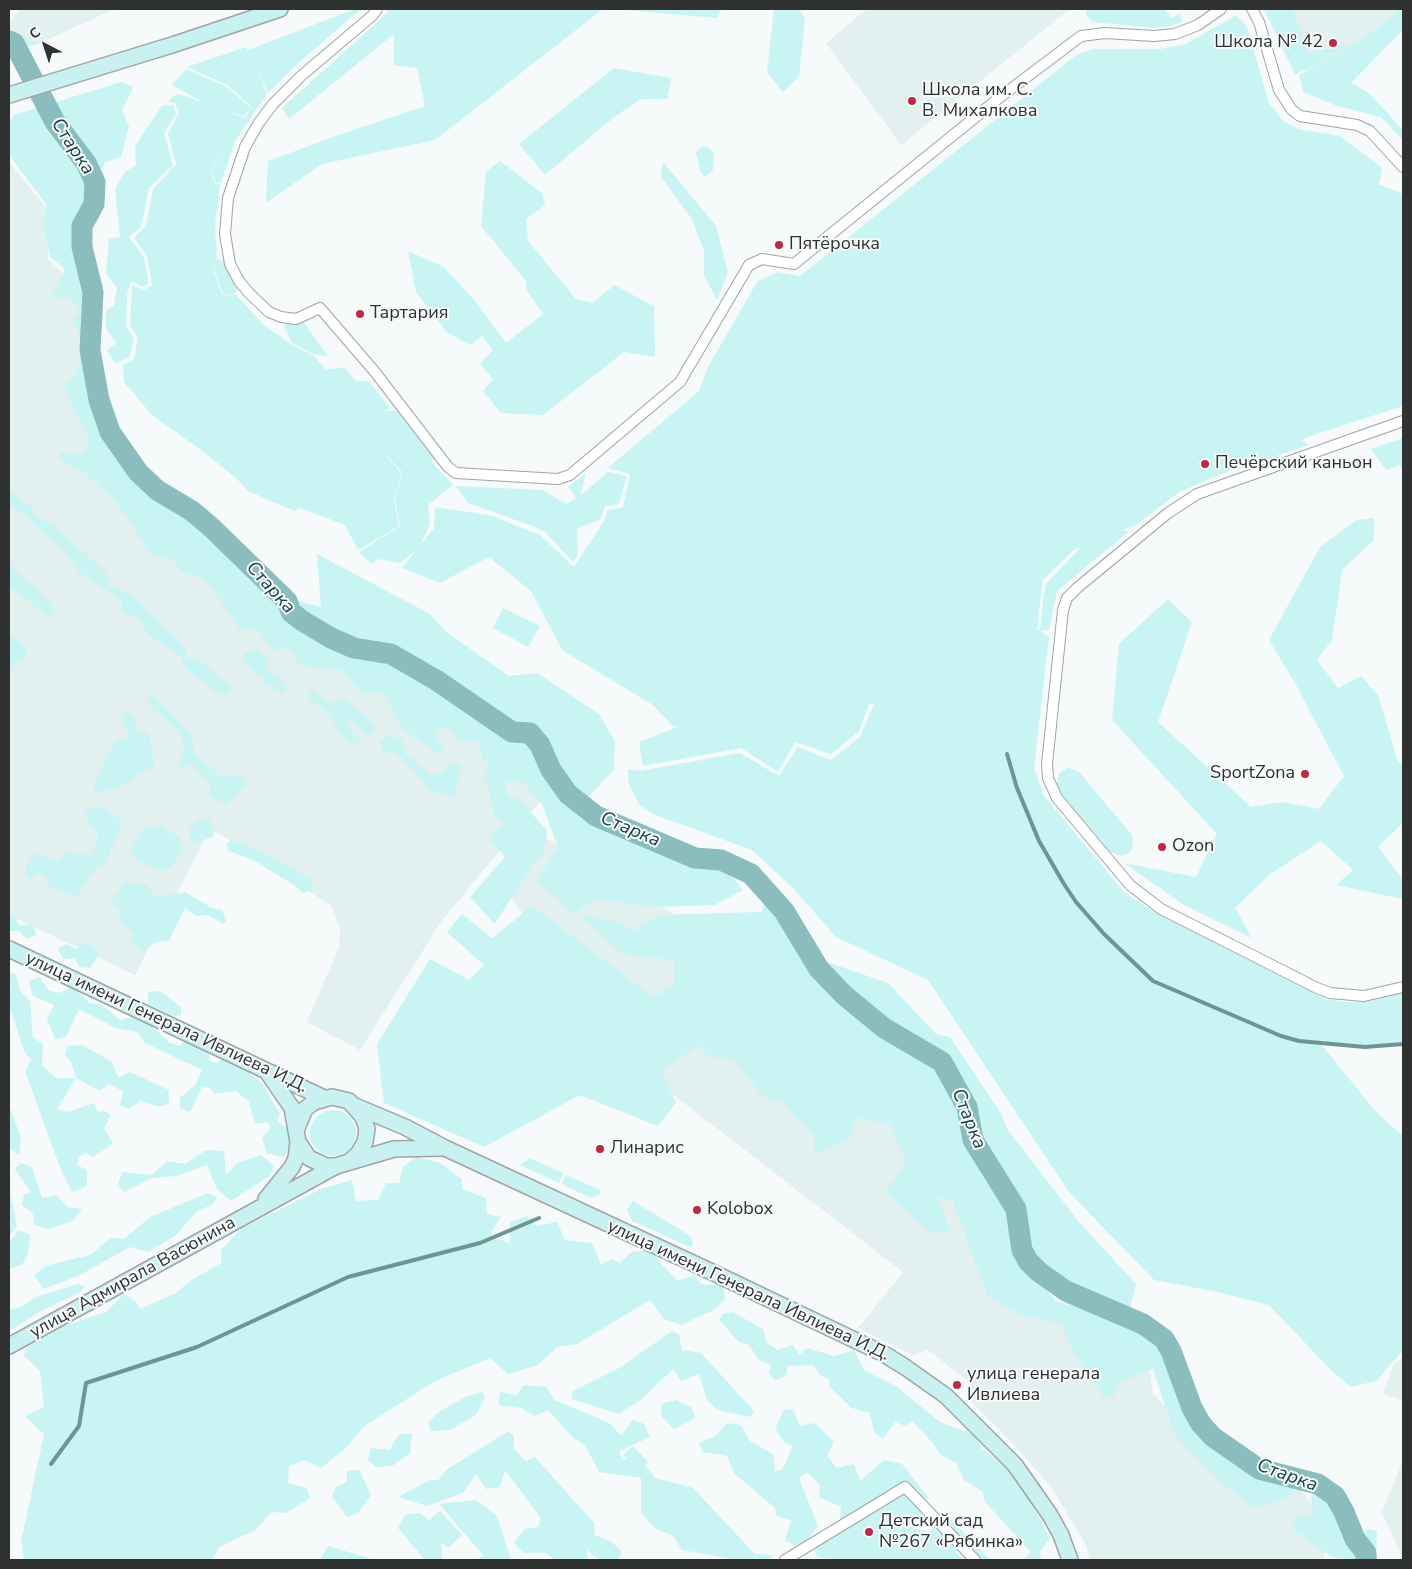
<!DOCTYPE html>
<html>
<head>
<meta charset="utf-8">
<style>
	body { margin:0 }
	#map { position:relative; width:1412px; height:1569px; overflow:hidden; background:#f6fafa; font-family:"Nunito Sans",sans-serif }
	canvas { display:block }
	.frame { position:absolute; inset:0; border:10px solid #303131; pointer-events:none }
	.north { position:absolute; left:20px; top:20px; width:50px; height:50px; -webkit-text-stroke:4px #f6fafa; paint-order:stroke; rotate:320deg; font-size:14px; font-weight:700; line-height:20px; text-align:center; color:#303131 }
	.north::after { content:''; display:block; margin:auto; width:18px; height:22px; background:#303131; clip-path:polygon(50% 0,100% 100%,50% 72%,0 100%) }
</style>
</head>
<body>
<div id="map">
<canvas width="1412" height="1569"></canvas>
<div class="frame"></div>
<div class="north">С</div>
</div>
<script>
const ctx = document.querySelector('canvas').getContext('2d');
ctx.lineJoin = 'round';
function paint(path, color) {
  ctx.fillStyle = color;
  ctx.fill(path, 'evenodd');
}
function shape(rows) {
  const path = new Path2D();
  for (const r of rows) {
    if (r.length === 3) {
      path.moveTo(r[0] + r[2], r[1]);
      path.arc(r[0], r[1], r[2], 0, 2 * Math.PI);
      continue;
    }
    path.moveTo(r[0], r[1]);
    for (let i = 2; i < r.length; i += 2) path.lineTo(r[i], r[i + 1]);
  }
  return path;
}
function strokePath(path, color, width, dash) {
  ctx.strokeStyle = color;
  ctx.lineWidth = width;
  ctx.lineCap = dash ? 'butt' : 'round';
  ctx.setLineDash(dash || []);
  ctx.stroke(path);
}
function drawText(font, color, halo, rows, align = 'center') {
  ctx.font = font + ' "Nunito Sans",sans-serif';
  ctx.lineWidth = 4;
  ctx.setLineDash([]);
  ctx.textBaseline = 'middle';
  ctx.strokeStyle = halo;
  ctx.fillStyle = color;
  for (const [text, x, y, turn = 0] of rows) {
    ctx.save();
    ctx.translate(x, y);
    ctx.rotate((+turn || 0) * Math.PI / 180);
    ctx.textAlign = isNaN(turn) ? turn : align;
    if (halo) ctx.strokeText(text, 0, 0);
    ctx.fillText(text, 0, 0);
    ctx.restore();
  }
}
const built = shape([
	[20,9,115,9,40,43,9,30,9,24],
	[867,9,1070,9,901,145,826,43],
	[1284,9,1403,9,1317,87,1297,60],
	[9,162,44,205,49,223,48,259,83,293,91,463,516,757,546,794,441,922,360,1050,307,1022,339,947,340,929,331,906,268,863,210,829,135,975,9,915],
	[537,833,701,930,966,1175,1041,1301,1147,1351,1153,1394,1222,1465,1295,1483,1325,1519,1324,1560,1090,1560,1086,1545,1052,1488,1003,1433,968,1399,969,1382,928,1350,912,1355,858,1328,903,1272,662,1086,496,880],
	[1403,1357,1403,1400,1383,1394,1393,1366],
	[1403,1460,1403,1559,1382,1512]
]);
const green = shape([
	[355,9,361,9,296,65,268,93,251,58,267,94,235,141,221,183,216,183,212,173,225,146,211,173,215,184,220,184,215,225,217,257,213,271,222,294,232,297,235,294,265,326,292,345,314,356,325,369,345,368,356,381,369,381,391,409,380,412,402,410,398,393,451,462,430,460,453,485,428,505,430,524,420,545,434,529,435,507,493,516,540,535,574,567,604,521,607,511,623,507,630,474,608,468,699,391,708,367,757,282,777,272,800,276,1075,56,1092,49,1160,49,1186,44,1236,15,1247,27,1269,103,1283,121,1298,129,1340,136,1382,168,1379,184,1403,194,1403,406,1310,436,1302,440,1308,445,1236,470,1234,469,1179,492,1136,525,1123,530,1128,532,1057,591,1049,631,1040,630,1045,585,1080,548,1075,549,1043,580,1037,628,1049,637,1034,768,1044,796,1057,812,1125,893,1156,913,1325,999,1343,1002,1365,1002,1403,992,1403,1044,1365,1047,1320,1043,1376,1112,1403,1136,1403,1350,1376,1381,1351,1387,1332,1371,1269,1305,1213,1291,1154,1280,1069,1192,928,980,836,937,793,888,752,850,658,816,640,806,629,785,628,769,640,771,740,753,779,776,798,747,831,760,860,737,874,704,869,704,859,731,831,754,795,742,778,772,741,748,643,766,639,742,680,726,674,727,653,705,562,650,531,591,489,557,440,583,402,568,416,550,400,563,378,559,372,564,359,552,400,526,395,499,403,473,376,445,402,474,394,499,399,526,360,549,357,548,345,525,300,508,294,511,248,491,236,478,201,450,152,415,124,382,123,365,134,359,138,337,130,326,132,285,144,290,152,285,147,256,134,238,146,226,153,189,176,164,168,134,179,112,175,103,168,102,173,96,180,94,204,103,172,85,186,69,225,86,251,108,244,116,228,112,245,118,252,107,227,85,187,67,246,47,248,50],
	[389,9,603,9,435,140,322,164,266,203,268,161,344,133,425,106,417,68,394,65,394,34,289,119,282,108,386,14],
	[615,9,721,9,717,18],
	[774,9,802,9,800,11,805,19,799,77,783,92,767,72],
	[1086,9,1164,9,1172,18,1180,13,1182,22,1170,26,1152,28,1093,22,1086,15],
	[1264,9,1292,9,1309,53,1350,44,1295,75],
	[1400,9,1403,9,1403,30,1351,83,1369,93,1403,130,1403,140,1381,117,1337,106,1303,92,1299,75,1366,37],
	[9,30,40,43,9,52],
	[614,68,671,78,667,99,641,99,614,117,545,175,519,144],
	[121,82,133,87,122,110,129,126,121,157,105,162,98,181,90,246,87,326,111,416,152,481,214,518,298,601,321,607,317,554,430,614,445,631,509,676,537,673,600,715,615,742,614,770,587,798,623,824,722,865,743,890,715,905,656,907,596,899,574,914,537,881,558,848,543,806,523,782,507,780,506,793,523,803,547,831,543,854,531,866,495,924,470,897,505,857,488,837,503,824,494,817,490,790,484,779,489,766,482,757,480,743,459,740,447,728,434,731,444,750,437,753,402,728,384,693,364,694,338,669,301,666,288,648,273,650,259,630,240,629,205,579,183,573,172,559,151,554,117,503,85,473,60,460,60,452,82,455,87,446,88,435,75,413,64,385,77,374,83,345,73,320,82,311,70,298,52,297,65,269,50,257,44,225,46,204,9,155,9,122,14,115],
	[173,105,176,114,164,134,173,165,149,188,141,227,129,237,144,258,149,284,142,287,131,281,127,295,126,326,134,339,129,358,115,363,107,350,116,343,106,328,106,311,114,305,117,288,106,273,109,239,120,237,115,189,125,172,136,165,135,146,162,106],
	[702,146,708,147,714,153,713,170,705,177,700,171,696,152],
	[500,161,542,193,545,205,526,219,528,241,576,299,593,303,614,285,654,306,655,357,624,352,543,415,501,413,483,391,493,379,480,364,493,350,482,336,470,345,447,332,416,292,408,251,444,267,476,302,506,343,543,314,526,289,526,281,481,226,486,172],
	[663,162,716,226,728,272,717,300,704,275,704,251,692,219,661,177],
	[217,259,228,263,241,287,232,296,223,293,219,284,214,270],
	[290,316,302,320,328,356,312,354,292,343,284,327],
	[1403,438,1403,470,1399,465,1386,470,1371,449],
	[608,472,627,476,619,504,605,506,601,519,577,529,578,555,573,562,545,532,535,527,468,503,456,486,542,490,567,504,576,498,568,487,586,473,580,496],
	[9,491,32,507,33,516,57,527,106,573,110,586,129,593,185,647,185,657,199,659,231,687,229,693,219,695,183,665,182,657,149,635,139,618,124,613,121,600,78,571,67,554,9,502],
	[1374,518,1374,540,1342,570,1332,640,1317,660,1338,688,1361,676,1378,695,1398,762,1403,764,1403,823,1378,847,1403,880,1403,899,1336,885,1353,870,1321,841,1269,875,1235,908,1252,938,1184,905,1124,863,1196,877,1217,834,1112,720,1119,644,1168,599,1192,622,1158,722,1251,807,1282,802,1319,809,1344,776,1295,683,1269,640,1320,547,1357,520],
	[9,564,51,603,54,616,49,617,9,586],
	[503,608,540,626,528,647,493,628],
	[9,635,27,648,24,662,13,663,9,672],
	[256,650,267,657,269,673,279,677,286,688,282,694,262,682,265,674,259,676,243,659,245,653],
	[313,690,328,703,346,699,374,726,375,733,367,735,348,718,354,735,361,739,356,746,343,737,327,713,309,698,309,693],
	[148,695,155,696,190,734,195,754,223,778,241,774,245,786,226,805,211,796,210,784,192,764,182,768,178,763,184,750,179,731,150,706],
	[124,713,133,714,137,729,148,734,155,765,116,789,95,793,93,786,115,741,130,737,123,722],
	[387,736,401,738,406,754,430,775,444,771,451,762,459,763,461,775,455,783,456,798,433,792,395,752,384,753,380,742],
	[1068,767,1079,772,1132,835,1133,848,1128,853,1121,856,1110,852,1062,795,1057,784,1059,774],
	[89,807,104,808,123,822,105,863,96,868,76,897,48,886,45,874,38,872,29,879,25,869,33,854,60,861,66,852,92,856,98,834,84,815],
	[202,818,210,820,214,837,193,843,188,828],
	[160,825,180,838,182,850,170,868,161,872,135,859,131,851,143,828],
	[233,840,264,853,311,879,313,889,303,893,294,885,253,860,229,851,226,844],
	[125,883,146,884,156,898,185,892,212,908,222,910,226,921,223,924,208,915,196,916,185,908,169,941,156,942,143,951,130,941,135,933,118,921,121,909,111,902],
	[767,897,796,939,824,961,888,983,936,1034,950,1037,1002,1115,1007,1129,1079,1222,1136,1284,1130,1309,1068,1287,1031,1257,1021,1211,977,1136,972,1104,946,1061,929,1050,930,1059,945,1074,964,1119,983,1177,1006,1211,1014,1253,1056,1301,1099,1313,1150,1339,1168,1357,1185,1414,1209,1441,1247,1467,1297,1482,1290,1497,1253,1508,1224,1485,1175,1436,1153,1369,1118,1383,1114,1396,1104,1398,1072,1350,1062,1324,1023,1316,988,1297,953,1201,937,1197,951,1232,929,1232,886,1191,906,1163,890,1124,857,1118,847,1141,815,1153,815,1136,781,1101,763,1097,735,1060,708,1056,699,1045,661,1071,676,1103,658,1126,580,1095,484,1147,384,1103,377,1044,430,959,469,980,484,965,447,932,462,914,492,938,532,906,653,997,675,985,674,960,621,954,581,915,618,922,633,931,660,915,761,912],
	[12,913,20,926,33,923,36,935,27,939,19,931,9,931,9,914],
	[87,942,101,952,90,968,79,967,75,959,63,959,58,948,67,944,76,949],
	[9,973,16,974,20,991,30,1001,33,1037,43,1044,42,1065,56,1078,76,1078,71,1062,65,1055,67,1046,82,1045,111,1061,119,1078,130,1072,169,1090,169,1103,159,1107,141,1101,128,1109,120,1105,123,1091,108,1084,100,1091,76,1078,57,1109,68,1112,94,1103,98,1113,103,1110,111,1115,104,1128,113,1144,93,1157,86,1153,79,1156,77,1165,87,1170,87,1186,72,1192,61,1170,25,1071,31,1060,24,1051,9,1005,9,995,12,992,9,988],
	[40,977,48,990,59,993,74,986,89,1003,102,1005,120,1020,136,1016,146,1021,170,1043,180,1046,185,1040,210,1043,209,1061,217,1063,223,1058,239,1065,262,1083,280,1114,277,1122,288,1128,292,1146,283,1157,267,1153,262,1138,271,1128,268,1122,255,1124,249,1102,236,1091,214,1094,210,1088,202,1087,190,1112,180,1108,180,1098,195,1085,202,1070,145,1043,137,1032,116,1028,79,1009,66,1037,55,1039,47,1019,54,1005,33,996,29,981],
	[160,991,181,1007,181,1015,174,1016,148,1004,148,992],
	[9,1105,21,1138,19,1156,9,1147],
	[333,1133,23],
	[206,1150,224,1151,226,1175,237,1163,261,1155,274,1166,271,1175,231,1201,217,1189,207,1165,176,1176,152,1178,124,1192,118,1184,122,1172,152,1175,167,1161,185,1164],
	[417,1157,440,1163,462,1179,462,1189,486,1198,487,1214,501,1217,491,1232,492,1237,510,1243,510,1222,527,1216,537,1226,557,1222,565,1240,592,1243,601,1265,611,1259,620,1263,632,1252,649,1250,677,1281,694,1275,701,1284,724,1285,725,1300,712,1311,681,1325,664,1319,650,1300,577,1344,557,1347,538,1365,508,1374,490,1358,435,1381,363,1427,347,1447,321,1468,304,1460,289,1466,288,1483,307,1488,310,1498,286,1513,272,1512,255,1530,219,1547,212,1560,24,1560,21,1542,44,1434,25,1416,44,1407,40,1371,24,1356,26,1348,67,1325,106,1312,124,1294,136,1302,140,1309,176,1293,190,1281,221,1263,221,1250,242,1228,321,1189,352,1180,356,1201,378,1200,386,1183,399,1183,403,1167],
	[530,1158,563,1173,559,1183,520,1165],
	[20,1163,32,1167,42,1198,56,1195,68,1207,82,1209,72,1221,49,1229,34,1225,33,1214,22,1205,24,1195,31,1192,15,1169],
	[566,1175,600,1190,600,1194,591,1198,562,1184],
	[9,1186,17,1226,9,1236],
	[208,1193,217,1198,212,1205,197,1211,175,1236,148,1252,130,1247,80,1275,44,1289,34,1276,45,1266,90,1255,111,1238,124,1239,150,1217],
	[633,1201,689,1235,693,1242,692,1248,632,1221,627,1210],
	[19,1230,30,1235,28,1254,22,1265,9,1269,9,1243],
	[78,1284,85,1287,79,1293,43,1310,9,1331,9,1310,23,1306,36,1297],
	[733,1312,764,1330,766,1342,777,1350,793,1345,799,1355,807,1348,834,1356,854,1350,864,1370,897,1387,940,1422,975,1435,981,1448,1006,1467,1028,1497,1050,1538,1039,1553,1042,1560,1023,1560,1031,1552,985,1502,983,1492,963,1479,956,1463,941,1455,931,1441,912,1421,905,1426,895,1422,883,1439,874,1432,870,1413,852,1408,829,1386,830,1380,820,1375,814,1365,788,1366,785,1377,775,1380,769,1373,771,1365,759,1360,749,1345,739,1342,719,1320,723,1314],
	[672,1331,679,1334,682,1350,701,1353,754,1411,750,1417,718,1410,707,1400,699,1374,681,1381,673,1369,641,1400,619,1414,571,1399,573,1391,621,1367],
	[524,1385,546,1387,555,1400,609,1423,621,1435,633,1420,644,1424,650,1437,619,1451,622,1459,627,1460,623,1455,633,1446,648,1462,645,1465,655,1478,693,1488,755,1554,773,1555,770,1560,738,1560,682,1550,673,1536,656,1529,641,1513,641,1478,599,1472,585,1445,572,1437,548,1410,535,1416,521,1408,498,1405,500,1392,517,1395],
	[482,1392,485,1397,476,1415,450,1430,431,1431,428,1423,437,1413,463,1398],
	[676,1400,692,1408,695,1418,674,1429,662,1417,661,1404],
	[784,1409,793,1410,800,1426,815,1423,834,1442,827,1456,837,1468,854,1464,860,1481,884,1460,902,1464,928,1497,921,1515,911,1528,929,1532,947,1515,990,1560,972,1560,963,1545,955,1551,963,1560,839,1560,817,1557,814,1546,839,1531,841,1507,819,1497,820,1485,807,1472,799,1478,818,1526,801,1547,785,1541,791,1520,776,1516,775,1508,734,1473,727,1456,703,1452,699,1443,715,1436,727,1423,741,1425,750,1441,774,1455,775,1471,782,1470,793,1446,783,1441,775,1429],
	[509,1431,514,1436,514,1449,526,1461,535,1457,594,1523,595,1535,612,1542,622,1552,618,1560,599,1560,587,1550,587,1560,555,1560,546,1553,523,1553,514,1542,525,1529,538,1527,541,1518,505,1470,500,1487,486,1489,476,1474,463,1493,427,1506,398,1497,430,1480,438,1480,446,1470],
	[412,1433,410,1453,392,1466,376,1467,368,1460,371,1448,390,1450,398,1435],
	[359,1470,371,1495,358,1513,347,1517,332,1496,336,1487,347,1482,347,1471],
	[1315,1492,1330,1496,1342,1523,1340,1532,1347,1544,1368,1529,1377,1531,1376,1554,1378,1560,1351,1560,1332,1557,1292,1529,1295,1517,1314,1516,1311,1497],
	[476,1500,497,1516,511,1560,477,1560,483,1555,439,1504],
	[440,1511,462,1535,448,1548,441,1542,442,1560,425,1560,398,1528,405,1515,420,1513,429,1520],
	[328,1546,368,1558,369,1560,320,1560]
]);
const stream = shape([
	[1007,754,1017,788,1039,841,1064,884,1076,902,1104,934,1153,981,1281,1036,1299,1041,1365,1047,1403,1044],
	[51,1464,79,1426,86,1383,197,1347,348,1277,480,1243,539,1218]
]);
const river = shape([
	[9,41,14,43,55,122,86,163,95,182,94,204,82,226,82,247,93,292,90,350,99,400,110,432,138,472,157,490,192,511,212,528,287,601,291,612,301,620,331,638,354,648,391,654,436,680,512,732,530,733,540,745,551,770,568,794,596,816,695,858,721,860,751,874,784,911,819,969,844,995,884,1028,942,1062,967,1107,973,1140,1016,1209,1022,1250,1028,1261,1039,1272,1066,1291,1143,1324,1164,1339,1171,1351,1192,1408,1201,1424,1213,1437,1259,1469,1318,1484,1335,1496,1344,1512,1355,1539,1366,1553,1366,1560]
]);
const street = shape([
	[377,9,373,15,301,76,273,104,258,124,245,147,228,198,225,234,230,264,239,281,249,293,269,312,281,317,296,319,320,308,375,372,448,467,456,473,558,479,570,475,680,382,749,265,762,259,794,264,999,98,1081,36,1105,33,1154,36,1175,34,1198,25,1221,9],
	[1252,9,1259,22,1279,90,1292,110,1300,116,1357,125,1370,131,1403,167],
	[1403,421,1197,494,1168,513,1077,588,1067,598,1063,610,1047,764,1048,778,1057,798,1130,885,1161,909,1317,988,1330,993,1364,996,1403,987],
	[785,1560,905,1487,975,1560]
]);
const secondary = shape([
	[9,95,172,45,280,9],
	[9,949,324,1098],
	[355,1106,405,1127,445,1148,714,1273,884,1354,905,1367,946,1396,1015,1465,1050,1515,1061,1535,1070,1560],
	[297,1128,305,1109,314,1102,332,1097,349,1101,363,1117,367,1129,365,1142,358,1154,350,1161],
	[298,1142,309,1158,326,1166,336,1166],
	[266,1199,292,1167,296,1158,298,1142,292,1108,268,1073],
	[9,1346,336,1166,394,1149,441,1148]
]);
const markers = [
	[1333,43,5,"#bb2a44"],
	[912,101,5,"#bb2a44"],
	[779,245,5,"#bb2a44"],
	[360,314,5,"#bb2a44"],
	[1205,464,5,"#bb2a44"],
	[1305,774,5,"#bb2a44"],
	[1162,847,5,"#bb2a44"],
	[600,1149,5,"#bb2a44"],
	[697,1210,5,"#bb2a44"],
	[957,1385,5,"#bb2a44"],
	[869,1532,5,"#bb2a44"]
];
const poiNames = [
	["Школа № 42",1323,43,"right"],
	["Школа им. С.",922,91],
	["В. Михалкова",922,112],
	["Пятёрочка",789,245],
	["Тартария",370,314],
	["Печёрский каньон",1215,464],
	["SportZona",1295,774,"right"],
	["Ozon",1172,847],
	["Линарис",610,1149],
	["Kolobox",707,1210],
	["улица генерала",967,1375],
	["Ивлиева",967,1396],
	["Детский сад",879,1522],
	["№267 «Рябинка»",879,1543]
];
const streetNames = [
	["улица имени Генерала Ивлиева И.Д.",166,1023,25],
	["улица Адмирала Васюнина",133,1278,-29],
	["улица имени Генерала Ивлиева И.Д.",748,1291,25]
];
const waterNames = [
	["Старка",72,147,57],
	["Старка",270,588,48],
	["Старка",630,830,23],
	["Старка",968,1119,68],
	["Старка",1287,1476,20]
];
paint(built, '#e3f0f0');
paint(green, '#c8f4f4');
strokePath(stream, '#709394', 4);
strokePath(river, '#8bbdbe', 21);
strokePath(street, '#a0a4a4', 12);
strokePath(secondary, '#a0a4a4', 18);
strokePath(street, '#fff', 10);
strokePath(secondary, '#c9f1f1', 15);
for (const [x, y, r, color] of markers) {
  const dot = new Path2D();
  dot.arc(x, y, r, 0, 2 * Math.PI);
  ctx.fillStyle = color;
  ctx.fill(dot);
  strokePath(dot, '#f6fafa', 2);
}
drawText('18px', '#303131', '#f6fafa', poiNames, 'left');
drawText('18px', '#303131', '#f6fafa', streetNames);
drawText('italic 19px', '#164545', '#f6fafa', waterNames);
</script>
</body>
</html>
